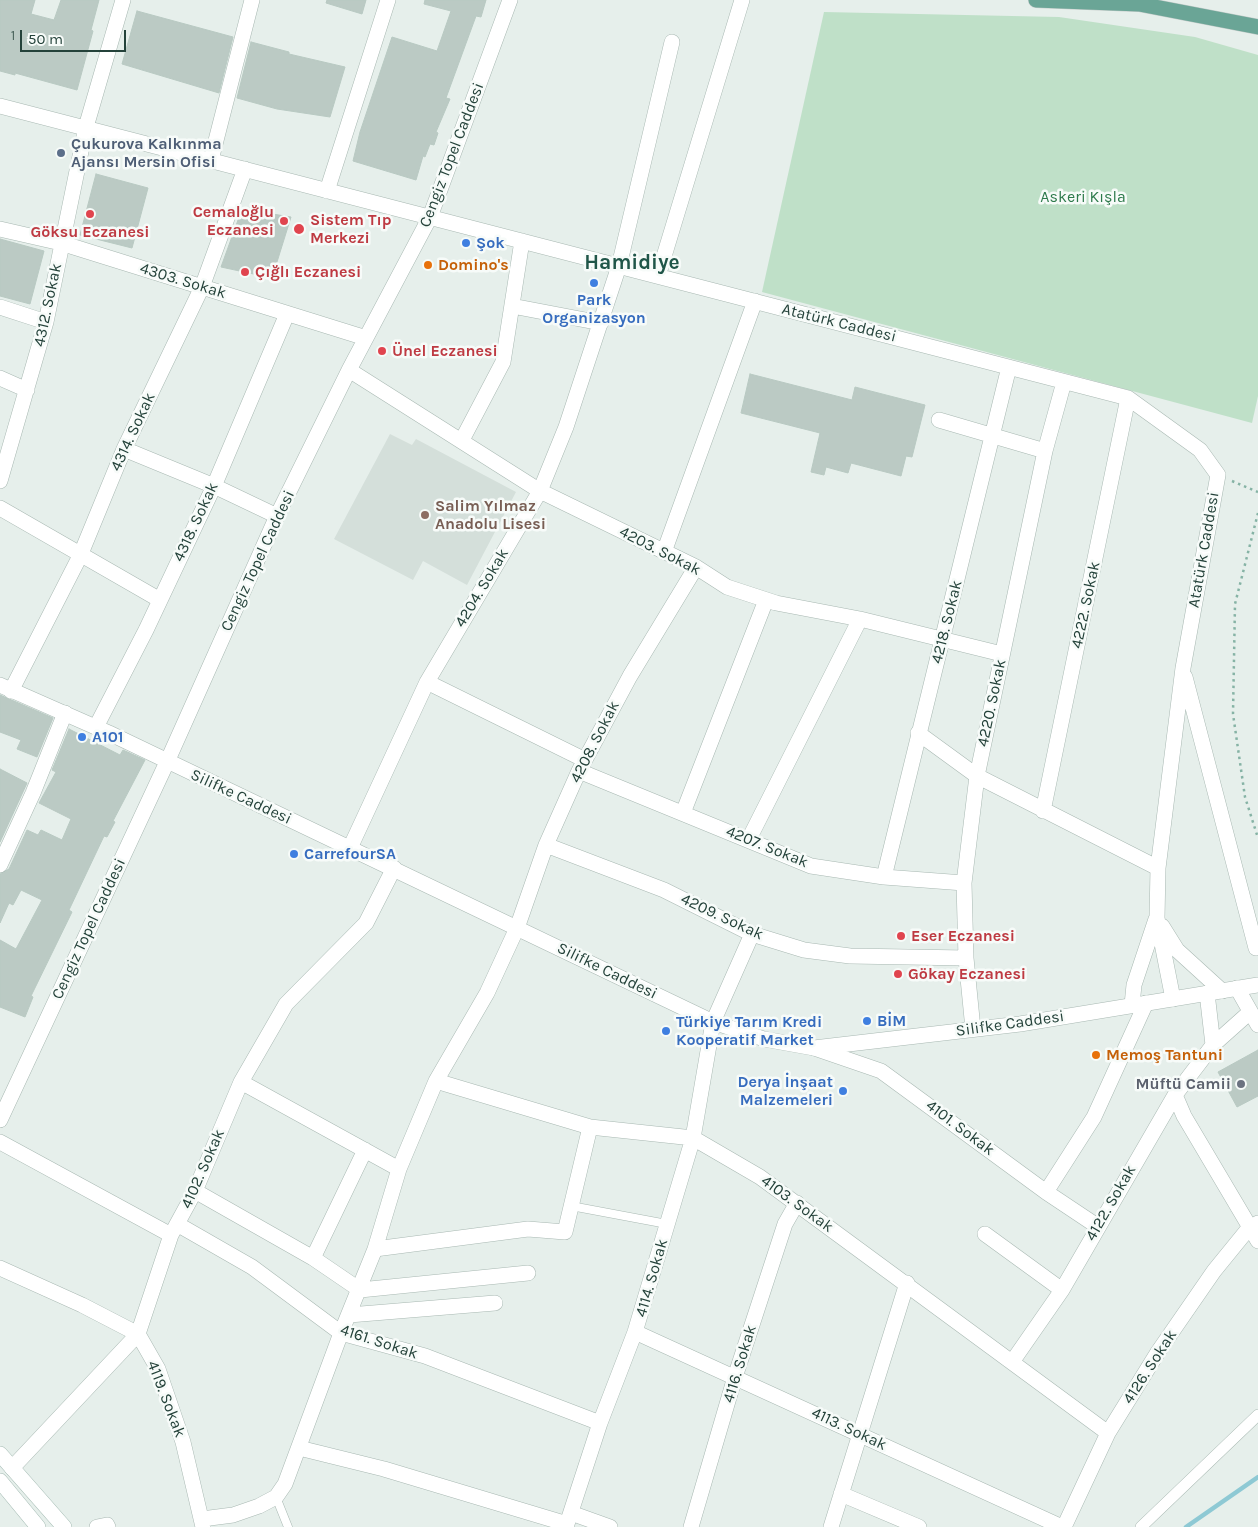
<!DOCTYPE html>
<html>
<head>
<meta charset="utf-8">
<style>
	body { margin:0 }
	#map { position:relative; width:1258px; height:1527px; overflow:hidden; background:#e6efeb; font-family:Karla,sans-serif }
	canvas { display:block }
	.scale { position:absolute; left:20px; top:30px; width:106px; height:22px; box-sizing:border-box; border:2px solid #24423a; border-top:0; padding-left:6px; font-size:15px; line-height:18px; white-space:nowrap; color:#24423a; -webkit-text-stroke:4px #f7fbf9; paint-order:stroke }
</style>
</head>
<body>
<div id="map">
<canvas width="1258" height="1527"></canvas>
<div class="scale">50 m</div>
</div>
<script>
const ctx = document.querySelector('canvas').getContext('2d');
ctx.lineJoin = 'round';
function paint(path, color) {
  ctx.fillStyle = color;
  ctx.fill(path, 'evenodd');
}
function shape(rows) {
  const path = new Path2D();
  for (const r of rows) {
    path.moveTo(r[0], r[1]);
    for (let i = 2; i < r.length; i += 2) path.lineTo(r[i], r[i + 1]);
  }
  return path;
}
function strokePath(path, color, width, dash) {
  ctx.strokeStyle = color;
  ctx.lineWidth = width;
  ctx.lineCap = dash ? 'butt' : 'round';
  ctx.setLineDash(dash || []);
  ctx.stroke(path);
}
function drawText(font, color, halo, rows, align = 'center') {
  ctx.font = font + ' Karla,sans-serif';
  ctx.lineWidth = 5;
  ctx.setLineDash([]);
  ctx.textBaseline = 'middle';
  ctx.strokeStyle = halo;
  ctx.fillStyle = color;
  for (const [text, x, y, turn = 0] of rows) {
    ctx.save();
    ctx.translate(x, y);
    ctx.rotate((+turn || 0) * Math.PI / 180);
    ctx.textAlign = isNaN(turn) ? turn : align;
    if (halo) ctx.strokeText(text, 0, 0);
    ctx.fillText(text, 0, 0);
    ctx.restore();
  }
}
const built = shape([
	[390,434,412,445,416,439,516,492,467,585,423,561,413,580,334,539]
]);
const green = shape([
	[824,12,1059,17,1195,37,1258,55,1258,396,1252,423,762,292]
]);
const stream = shape([
	[1186,1527,1258,1477]
]);
const building = shape([
	[0,0,35,0,31,14,54,20,61,0,99,0,91,30,93,31,77,90,15,73,15,75,0,71,0,0],
	[327,0,366,0,362,14,326,3,327,0],
	[425,0,486,0,481,17,476,16,446,98,450,99,436,132,438,133,434,145,430,144,425,157,423,156,416,180,353,161,360,132,392,37,437,51,451,11,424,4,425,0],
	[137,11,233,37,219,93,122,64,137,11],
	[251,42,289,52,289,54,345,67,330,117,277,109,237,98,251,42],
	[96,174,148,188,132,248,80,235,96,174],
	[242,209,291,217,272,278,221,267,242,209],
	[0,239,44,251,30,304,0,296,0,239],
	[750,374,852,400,855,387,925,405,912,457,906,456,901,476,851,463,848,473,826,467,824,475,811,472,820,433,741,413,750,374],
	[0,695,53,718,37,757,17,749,21,740,0,732,0,695],
	[69,729,120,755,123,750,145,760,113,821,115,822,107,837,104,836,69,910,72,912,31,996,33,997,25,1017,0,1007,0,940,16,949,42,900,21,890,13,905,9,903,0,923,0,874,9,869,27,830,38,835,41,830,62,840,71,819,39,803,56,772,52,770,69,729],
	[0,769,27,783,0,842,0,769],
	[1258,1050,1258,1096,1237,1107,1218,1072,1258,1050]
]);
const path = shape([
	[1232,481,1258,492],
	[1258,513,1235,604,1233,714,1245,797,1258,838]
]);
const service = shape([
	[571,1206,667,1224],
	[276,1497,288,1527]
]);
const pedestrian = shape([
	[1141,1527,1258,1415]
]);
const minor = shape([
	[0,106,1128,398,1200,450,1218,475,1183,668,1158,868,1157,918,1173,999],
	[211,160,252,0],
	[327,191,388,0],
	[0,229,61,243,366,338],
	[658,276,742,0],
	[512,306,601,323],
	[0,307,46,322],
	[349,370,540,491,696,567,727,587,776,603,860,619,1002,654],
	[0,378,27,390],
	[939,420,1045,451],
	[462,440,503,362,522,241],
	[124,449,214,486,277,516],
	[0,481,46,322,86,127,123,0],
	[0,508,160,600],
	[664,552,755,301],
	[1185,677,1256,948],
	[427,682,585,760],
	[11,691,80,556,124,449,202,287,245,169],
	[96,727,146,630,214,486,287,314],
	[918,733,977,776,1158,868],
	[167,762,277,516,349,370,430,217,510,0],
	[579,771,811,866,884,877,964,883],
	[1043,811,1128,398],
	[683,813,766,600],
	[749,839,860,619],
	[546,845,664,890,752,934,804,950,850,956,966,958],
	[350,848,427,682,540,491,566,427,619,266,672,42],
	[0,865,33,793,65,713],
	[884,877,1009,367],
	[1162,926,1177,950,1222,991],
	[1237,988,1258,1025],
	[1207,993,1213,1045,1250,1012],
	[1132,1005,1134,985,1156,919],
	[973,1029,966,958,964,883,977,776,1045,451,1064,382],
	[814,1048,881,1071,1046,1192,1097,1226],
	[436,1081,590,1127,693,1138,760,1177,1108,1433],
	[241,1082,399,1169],
	[1175,1095,1184,1116,1258,1241],
	[0,1142,171,1235],
	[195,1191,313,1258,360,1290,528,1273],
	[1046,1192,1094,1117,1146,1003],
	[177,1224,252,1267,341,1333,425,1356,600,1423],
	[985,1234,1062,1290],
	[375,1249,528,1229,565,1232,590,1127],
	[313,1258,365,1150],
	[0,1268,82,1305,138,1334,158,1369,183,1442,203,1527],
	[349,1315,495,1303],
	[635,1332,1062,1527],
	[1012,1362,1062,1290,1175,1095,1213,1045],
	[299,1448,384,1469,567,1524],
	[12,1468,138,1334,171,1235,195,1191,241,1082,286,1004,366,923,394,868],
	[841,1494,919,1527],
	[571,1513,610,1527],
	[202,1519,233,1515,259,1506,276,1497,285,1484,341,1333,375,1249,399,1169,436,1081,487,993,517,928,546,845,579,771,630,676,696,567],
	[97,1527,107,1525,108,1527],
	[566,1527,600,1423,635,1332,693,1138,713,1022,752,934],
	[691,1527,735,1377,785,1224,797,1203],
	[831,1527,907,1283],
	[1064,1527,1108,1433,1158,1352,1214,1271,1249,1228,1258,1223]
]);
const tertiary = shape([
	[0,685,109,733,713,1022,764,1039,814,1048,1020,1024,1258,985],
	[0,1120,167,762]
]);
const secondary = shape([
	[0,1454,64,1527],
	[0,1481,38,1527]
]);
const primary = shape([
	[1036,0,1139,4,1258,27]
]);
const markers = [
	[61,153,5,"#5c6f8a"],
	[90,214,5,"#e0444e"],
	[284,221,5,"#e0444e"],
	[299,229,6,"#e0444e"],
	[466,243,5,"#3f7fe0"],
	[428,265,5,"#e8710a"],
	[245,272,5,"#e0444e"],
	[594,283,5,"#3f7fe0"],
	[382,351,5,"#e0444e"],
	[425,515,5,"#8d6e63"],
	[82,737,5,"#3f7fe0"],
	[294,854,5,"#3f7fe0"],
	[901,936,5,"#e0444e"],
	[898,974,5,"#e0444e"],
	[867,1021,5,"#3f7fe0"],
	[666,1031,5,"#3f7fe0"],
	[1096,1055,5,"#e8710a"],
	[1241,1084,5,"#6b7280"],
	[843,1091,5,"#3f7fe0"]
];
const numberNames = [
	["1",13,36]
];
const serviceNames = [
	["Çukurova Kalkınma",71,144],
	["Ajansı Mersin Ofisi",71,162]
];
const streetNames = [
	["Cengiz Topel Caddesi",452,155,-69],
	["4303. Sokak",183,281,17],
	["4312. Sokak",48,305,-78],
	["Atatürk Caddesi",839,323,14],
	["4314. Sokak",133,432,-65],
	["4318. Sokak",196,522,-65],
	["Atatürk Caddesi",1204,550,-80],
	["4203. Sokak",660,551,27],
	["Cengiz Topel Caddesi",258,561,-65],
	["4204. Sokak",482,588,-59],
	["4222. Sokak",1086,605,-78],
	["4218. Sokak",947,622,-76],
	["4220. Sokak",992,703,-78],
	["4208. Sokak",595,742,-63],
	["Silifke Caddesi",241,797,25],
	["4207. Sokak",767,847,22],
	["4209. Sokak",722,917,25],
	["Cengiz Topel Caddesi",89,929,-65],
	["Silifke Caddesi",607,971,26],
	["Silifke Caddesi",1010,1024,-8],
	["4101. Sokak",960,1128,37],
	["4102. Sokak",203,1169,-66],
	["4122. Sokak",1111,1203,-60],
	["4103. Sokak",797,1204,36],
	["4114. Sokak",652,1278,-74],
	["4161. Sokak",379,1342,18],
	["4116. Sokak",740,1364,-73],
	["4126. Sokak",1150,1367,-57],
	["4119. Sokak",166,1399,69],
	["4113. Sokak",849,1429,25]
];
const parkNames = [
	["Askeri Kışla",1083,197]
];
const healthNames = [
	["Cemaloğlu",274,212,"right"],
	["Eczanesi",274,230,"right"],
	["Sistem Tıp",310,220],
	["Merkezi",310,238],
	["Göksu Eczanesi",90,232,"center"],
	["Çığlı Eczanesi",255,272],
	["Ünel Eczanesi",392,351],
	["Eser Eczanesi",911,936],
	["Gökay Eczanesi",908,974]
];
const shopNames = [
	["Şok",476,243],
	["Park",594,300,"center"],
	["Organizasyon",594,318,"center"],
	["A101",92,737],
	["CarrefourSA",304,854],
	["BİM",877,1021],
	["Türkiye Tarım Kredi",676,1022],
	["Kooperatif Market",676,1040],
	["Derya İnşaat",833,1082,"right"],
	["Malzemeleri",833,1100,"right"]
];
const foodNames = [
	["Domino's",438,265],
	["Memoş Tantuni",1106,1055]
];
const educationNames = [
	["Salim Yılmaz",435,506],
	["Anadolu Lisesi",435,524]
];
const worshipNames = [
	["Müftü Camii",1231,1084]
];
const districtNames = [
	["Hamidiye",632,263]
];
paint(built, '#d4dfda');
paint(green, '#bfe0c8');
strokePath(stream, '#8ec9d4', 4.5);
paint(building, '#bbcac4');
strokePath(building, '#b8c9c2', 1);
strokePath(service, '#a8b8b2', 9);
strokePath(pedestrian, '#a8b8b2', 12);
strokePath(minor, '#a8b8b2', 16);
strokePath(tertiary, '#a8b8b2', 16);
strokePath(secondary, '#a4bbb3', 16);
strokePath(primary, '#c2cac8', 16);
strokePath(path, '#86b3a5', 2.5, [2.5, 4]);
strokePath(service, '#fff', 8);
strokePath(pedestrian, '#fff', 11);
strokePath(minor, '#fff', 15);
strokePath(tertiary, '#fff', 15);
strokePath(secondary, '#fff', 15);
strokePath(primary, '#6aa596', 15);
for (const [x, y, r, color] of markers) {
  const dot = new Path2D();
  dot.arc(x, y, r, 0, 2 * Math.PI);
  ctx.fillStyle = color;
  ctx.fill(dot);
  strokePath(dot, '#f7fbf9', 2);
}
drawText('14px', '#4a645c', null, numberNames);
drawText('bold 16px', '#4e5e75', '#f7fbf9', serviceNames, 'left');
drawText('16px', '#24423a', '#f7fbf9', streetNames);
drawText('16px', '#2d7a4b', '#f7fbf9', parkNames);
drawText('bold 16px', '#be3a42', '#f7fbf9', healthNames, 'left');
drawText('bold 16px', '#366cbe', '#f7fbf9', shopNames, 'left');
drawText('bold 16px', '#c56008', '#f7fbf9', foodNames, 'left');
drawText('bold 16px', '#785e54', '#f7fbf9', educationNames, 'left');
drawText('bold 16px', '#5b616d', '#f7fbf9', worshipNames, 'right');
drawText('bold 21px', '#1f5548', '#f7fbf9', districtNames);
</script>
</body>
</html>
